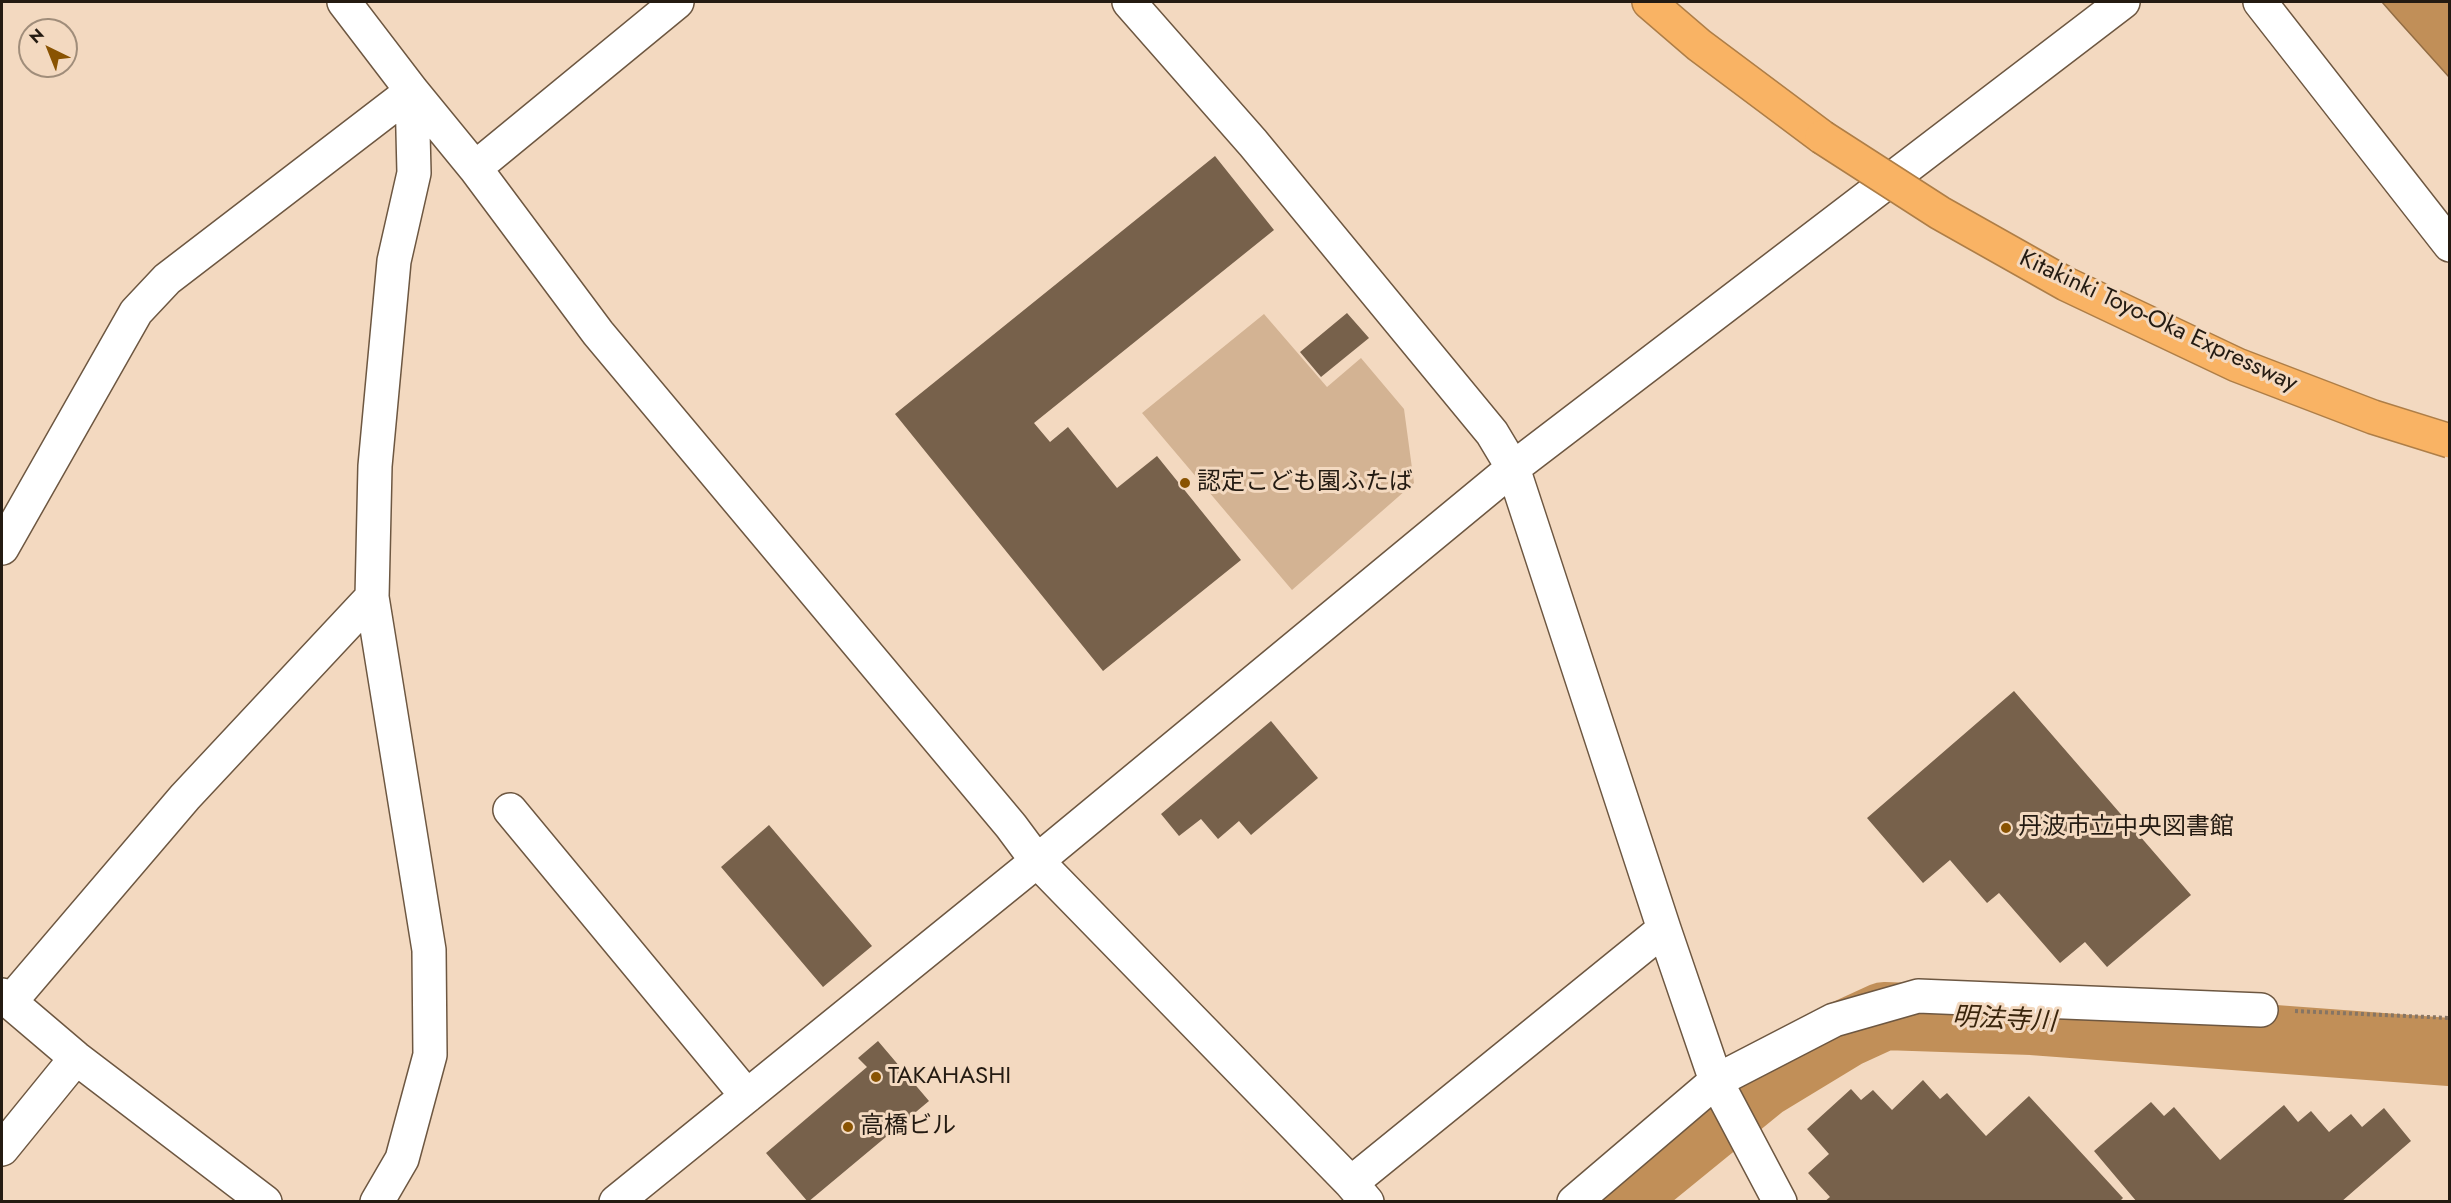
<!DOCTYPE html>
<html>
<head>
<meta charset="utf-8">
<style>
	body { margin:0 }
	#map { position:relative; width:2451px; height:1203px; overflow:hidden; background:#f3d9c0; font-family:Jost,sans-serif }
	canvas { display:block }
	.frame { position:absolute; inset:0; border:3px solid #241b12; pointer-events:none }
	.north { position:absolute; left:18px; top:18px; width:60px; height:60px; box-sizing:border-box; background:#f3d9c0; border:2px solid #a08d7a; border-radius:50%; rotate:317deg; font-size:16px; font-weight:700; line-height:24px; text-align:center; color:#241b12 }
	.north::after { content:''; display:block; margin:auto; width:21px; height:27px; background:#895302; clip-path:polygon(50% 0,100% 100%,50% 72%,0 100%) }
</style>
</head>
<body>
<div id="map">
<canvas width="2451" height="1203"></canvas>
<div class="frame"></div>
<div class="north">N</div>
</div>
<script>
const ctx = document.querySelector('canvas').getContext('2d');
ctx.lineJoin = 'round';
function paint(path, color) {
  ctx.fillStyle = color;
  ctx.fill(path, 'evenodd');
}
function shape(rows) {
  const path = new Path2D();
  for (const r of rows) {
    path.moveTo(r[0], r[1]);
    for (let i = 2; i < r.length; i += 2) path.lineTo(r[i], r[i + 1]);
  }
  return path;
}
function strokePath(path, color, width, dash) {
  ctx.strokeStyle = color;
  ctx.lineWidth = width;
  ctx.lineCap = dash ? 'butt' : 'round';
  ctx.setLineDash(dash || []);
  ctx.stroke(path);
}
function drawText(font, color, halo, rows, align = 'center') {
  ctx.font = font + ' Jost,"Noto Sans JP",sans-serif';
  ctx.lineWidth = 6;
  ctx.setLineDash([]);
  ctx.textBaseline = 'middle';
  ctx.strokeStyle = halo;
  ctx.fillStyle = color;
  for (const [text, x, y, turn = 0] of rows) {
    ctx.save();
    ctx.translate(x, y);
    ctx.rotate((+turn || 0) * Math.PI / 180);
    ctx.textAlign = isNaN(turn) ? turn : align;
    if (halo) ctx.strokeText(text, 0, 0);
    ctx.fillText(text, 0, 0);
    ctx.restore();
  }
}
const green = shape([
	[1264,314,1327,387,1361,358,1404,409,1414,483,1292,590,1142,413]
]);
const water = shape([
	[2382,2,2449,2,2449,77,2396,18,2382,2]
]);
const river = shape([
	[1618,1202,1763,1084,1847,1033,1884,1016,2032,1021,2450,1052]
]);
const building = shape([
	[1215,156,1274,230,1034,423,1050,442,1068,427,1117,488,1157,456,1241,560,1103,671,895,414],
	[1347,313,1369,338,1321,377,1300,352],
	[2014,691,2191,895,2107,967,2085,942,2060,963,1999,893,1987,903,1950,860,1923,883,1867,818],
	[1271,721,1318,778,1251,835,1239,821,1218,839,1201,819,1179,836,1161,814],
	[769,825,872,946,823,987,721,867],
	[878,1041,929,1101,808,1202,766,1153,867,1067,858,1058],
	[1923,1080,1940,1099,1947,1093,1986,1136,2029,1096,2123,1198,2119,1202,1824,1202,1830,1197,1808,1173,1829,1154,1807,1129,1851,1089,1861,1100,1873,1090,1892,1110],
	[2151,1102,2164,1116,2174,1107,2220,1160,2284,1105,2298,1122,2311,1111,2329,1132,2351,1114,2362,1127,2384,1108,2411,1141,2341,1202,2137,1202,2094,1151]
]);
const path = shape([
	[2295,1011,2450,1018]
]);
const minor = shape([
	[344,2,412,91,475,168],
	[677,2,475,168,598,333,1011,826,1037,861,1351,1183,1367,1202],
	[1129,2,1253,143,1492,433,1513,468,1664,929,1716,1081,1780,1202],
	[2260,2,2450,245],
	[2,548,136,312,167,279,412,91],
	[510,810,747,1096],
	[2,995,76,1058,265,1202],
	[10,1002,185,797,372,597],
	[2,1149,76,1058],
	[1351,1183,1664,929],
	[377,1202,402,1159,430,1055,429,950,372,597,375,466,394,261,414,173,412,91],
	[616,1202,1037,861,1513,468,2123,2],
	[1574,1202,1716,1081,1834,1020,1918,996,2261,1010]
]);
const highway = shape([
	[1649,2,1699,45,1822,137]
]);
const highwayBridge = shape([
	[1822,137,1940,213,2066,284,2237,365,2373,417,2450,441]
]);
const markers = [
	[1185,483,6,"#895302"],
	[2006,828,6,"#895302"],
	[876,1077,6,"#895302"],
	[848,1127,6,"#895302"]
];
const streetNames = [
	["Kitakinki Toyo-Oka Expressway",2158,322,25]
];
const poiNames = [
	["認定こども園ふたば",1197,483],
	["丹波市立中央図書館",2018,828],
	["TAKAHASHI",888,1077],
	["高橋ビル",860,1127]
];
const waterNames = [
	["明法寺川",2004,1021,3]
];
paint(green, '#d3b393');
paint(water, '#c18f58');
strokePath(water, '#926c43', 1.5);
strokePath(river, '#c18f58', 68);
paint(building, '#77614b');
strokePath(minor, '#6d5741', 36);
strokePath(highway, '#ae7e47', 36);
strokePath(path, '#867564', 4, [3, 3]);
strokePath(minor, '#fff', 33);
strokePath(highway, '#f9b364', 33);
strokePath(highwayBridge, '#ae7e47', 36, []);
strokePath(highwayBridge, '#f9b364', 33);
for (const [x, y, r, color] of markers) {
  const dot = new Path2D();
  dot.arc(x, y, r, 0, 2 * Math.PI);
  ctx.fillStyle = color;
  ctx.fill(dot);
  strokePath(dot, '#f3d9c0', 2);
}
drawText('24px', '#241b12', '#f3d9c0', streetNames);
drawText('24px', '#241b12', '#f3d9c0', poiNames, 'left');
drawText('italic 26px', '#3a250c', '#f3d9c0', waterNames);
</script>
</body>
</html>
